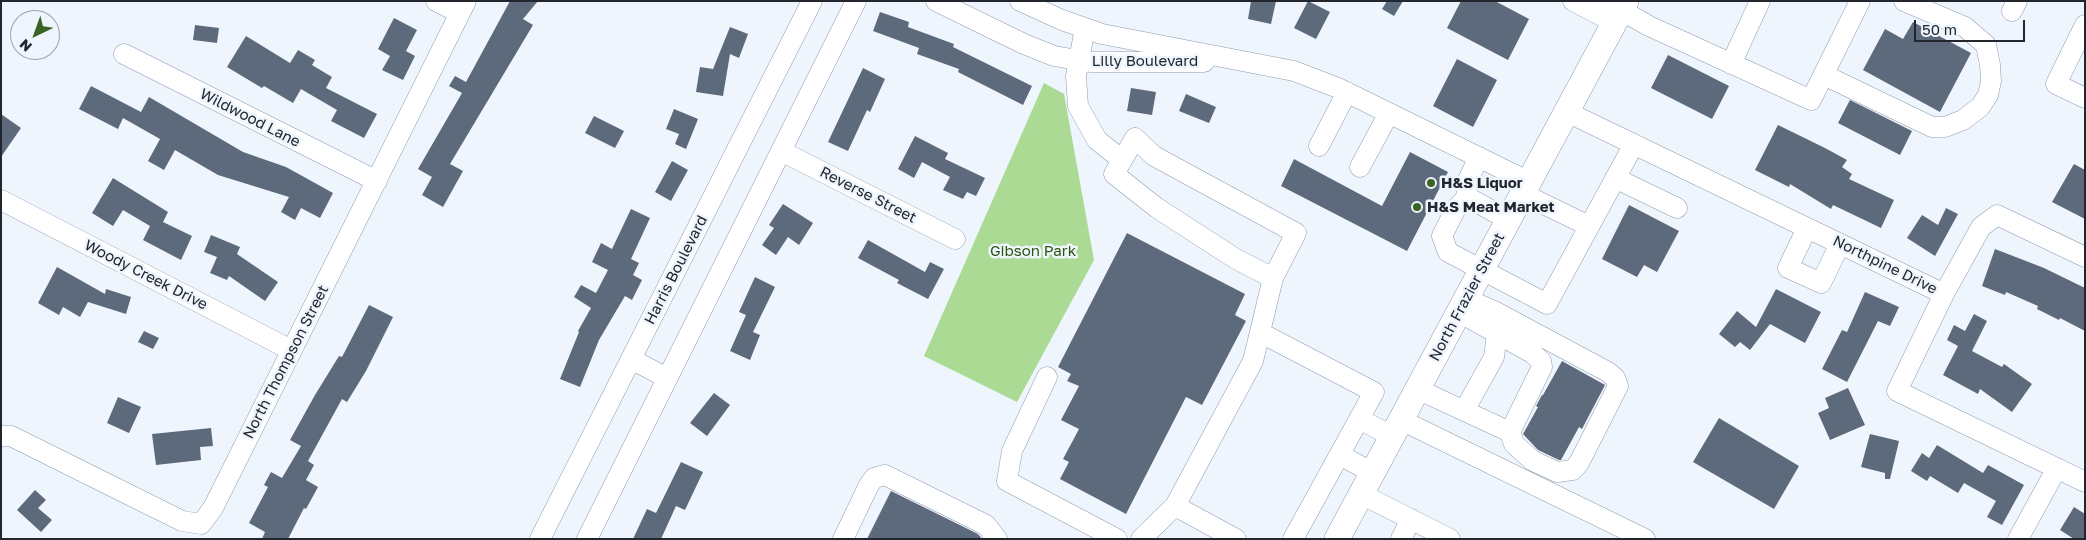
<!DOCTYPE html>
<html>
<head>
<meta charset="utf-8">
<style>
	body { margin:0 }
	#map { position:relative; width:2086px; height:540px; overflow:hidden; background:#eff5fd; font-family:"Golos Text",sans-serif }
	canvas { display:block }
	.frame { position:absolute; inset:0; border:2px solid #22272f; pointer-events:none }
	.north { position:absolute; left:10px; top:10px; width:50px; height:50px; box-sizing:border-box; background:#eff5fd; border:1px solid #9da3ab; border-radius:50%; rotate:222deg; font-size:14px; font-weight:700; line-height:20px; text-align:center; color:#22272f }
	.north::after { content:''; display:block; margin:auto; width:18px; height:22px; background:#396422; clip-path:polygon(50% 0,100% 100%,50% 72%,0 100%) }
	.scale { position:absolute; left:1914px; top:20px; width:111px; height:22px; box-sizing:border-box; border:2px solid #22272f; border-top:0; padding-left:6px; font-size:15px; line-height:18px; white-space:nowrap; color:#22272f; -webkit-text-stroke:4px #eff5fd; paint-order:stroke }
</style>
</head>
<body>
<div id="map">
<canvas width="2086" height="540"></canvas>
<div class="frame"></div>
<div class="north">N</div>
<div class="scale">50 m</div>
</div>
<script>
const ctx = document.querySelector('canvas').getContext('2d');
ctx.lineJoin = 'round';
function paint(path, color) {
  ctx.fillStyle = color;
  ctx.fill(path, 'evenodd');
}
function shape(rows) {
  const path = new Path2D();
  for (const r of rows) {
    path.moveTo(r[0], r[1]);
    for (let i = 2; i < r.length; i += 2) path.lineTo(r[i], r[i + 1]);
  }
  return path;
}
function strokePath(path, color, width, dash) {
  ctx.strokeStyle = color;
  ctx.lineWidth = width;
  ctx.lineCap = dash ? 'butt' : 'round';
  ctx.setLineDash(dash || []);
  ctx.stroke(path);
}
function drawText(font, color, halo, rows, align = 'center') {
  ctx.font = font + ' "Golos Text",sans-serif';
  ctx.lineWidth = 5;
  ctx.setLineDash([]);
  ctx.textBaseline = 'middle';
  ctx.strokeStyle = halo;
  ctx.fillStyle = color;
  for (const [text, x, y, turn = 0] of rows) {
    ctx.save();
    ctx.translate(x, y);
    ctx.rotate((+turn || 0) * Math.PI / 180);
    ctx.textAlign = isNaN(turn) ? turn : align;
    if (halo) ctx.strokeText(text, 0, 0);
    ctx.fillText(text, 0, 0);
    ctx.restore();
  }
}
const green = shape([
	[1044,83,1064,94,1094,260,1017,402,924,356]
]);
const building = shape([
	[510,1,538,1,523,19,533,25,450,164,463,171,443,207,422,195,432,177,418,169,462,93,449,86,455,76,466,82],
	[1251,1,1276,1,1271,24,1248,19],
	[1308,1,1330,12,1316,39,1294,28],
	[1387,1,1403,1,1394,16,1382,9],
	[1461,1,1495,1,1529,19,1508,60,1447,28],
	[880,12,909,22,908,27,954,44,953,47,1032,86,1023,105,958,72,959,69,917,54,919,48,873,31],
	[394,18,417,30,406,51,415,56,403,80,382,70,390,56,378,49],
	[1913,22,1971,53,1940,112,1863,70,1885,29,1903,39],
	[195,25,219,28,217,43,193,40],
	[730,27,748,34,739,58,730,54,723,96,696,92,700,67,713,69],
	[246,36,290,63,298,50,315,60,312,65,332,77,326,88,377,114,364,138,331,121,337,110,301,89,293,103,264,86,262,88,227,67],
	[1668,55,1729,86,1712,119,1651,88],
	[1457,59,1497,80,1473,127,1433,106],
	[863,68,885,79,870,112,867,110,848,151,828,142],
	[91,86,141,112,149,97,243,152,286,167,333,193,320,218,301,208,295,220,281,212,289,197,218,175,175,150,164,170,148,161,160,139,123,118,118,129,79,109],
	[1131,88,1156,92,1152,115,1127,111],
	[1186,94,1216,107,1209,123,1179,111],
	[1850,100,1912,131,1900,155,1838,123],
	[674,109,698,119,686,149,675,144,679,134,666,129],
	[1,114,21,128,1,157],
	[594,116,624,131,615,148,585,133],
	[1778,125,1825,148,1847,160,1842,167,1852,174,1849,179,1894,200,1881,228,1833,205,1831,209,1790,184,1789,187,1755,170],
	[915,136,948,153,945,159,985,178,976,196,967,192,963,199,943,190,950,177,922,162,914,178,898,169],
	[1410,152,1448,172,1407,251,1281,186,1294,159,1382,206],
	[672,161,688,170,671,201,655,192],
	[2074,164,2085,170,2085,219,2052,202],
	[113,178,168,212,163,222,192,236,181,260,143,240,150,226,123,210,113,226,92,213],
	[783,204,813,223,799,245,788,237,776,255,762,245,774,228,769,225],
	[1629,205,1679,231,1657,272,1644,265,1637,277,1602,259],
	[1946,208,1958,214,1935,256,1907,238,1922,215,1938,225],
	[631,209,650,218,631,259,639,263,633,275,642,280,632,300,625,296,599,340,580,387,560,379,579,332,578,331,591,308,574,297,581,285,596,293,608,270,592,262,601,243,612,249],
	[1127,233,1245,294,1235,315,1246,321,1202,405,1186,397,1126,514,1060,479,1069,462,1063,459,1079,429,1061,420,1079,386,1067,381,1071,374,1058,367],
	[211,235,240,247,237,254,278,282,265,301,229,276,227,280,210,273,217,257,204,252],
	[868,240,925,272,930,262,944,269,928,299,897,283,899,280,858,258],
	[1995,249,2044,268,2085,288,2085,331,2060,318,2059,320,2037,309,2038,306,2006,292,2005,295,1982,286],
	[57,267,105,294,106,289,131,297,126,314,88,302,80,317,63,307,59,315,38,303],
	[755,277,775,287,753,332,760,335,750,360,730,351,746,315,739,312],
	[1776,289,1821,312,1805,343,1770,324,1750,350,1740,342,1735,347,1719,334,1737,311,1756,327],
	[1865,292,1899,307,1890,326,1878,321,1847,382,1822,369,1842,330,1847,332],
	[369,305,393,317,366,371,347,402,342,399,308,461,314,465,306,480,318,487,306,509,304,508,288,539,262,539,265,532,249,523,268,487,264,485,271,472,282,478,301,446,290,440,315,395,339,356,342,357],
	[1974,314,1987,321,1972,351,2002,367,2004,364,2032,384,2012,412,1980,389,1978,394,1943,375,1958,346,1947,340,1954,325,1965,331],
	[144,331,159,338,153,349,138,342],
	[1562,361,1605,385,1582,429,1579,427,1561,460,1559,460,1538,450,1523,434,1538,407,1536,406,1542,395,1543,395],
	[1848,388,1865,425,1830,440,1818,413,1829,408,1825,398],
	[714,393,730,405,707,436,690,423],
	[118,397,141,407,129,433,107,423],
	[1719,418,1799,466,1774,509,1693,462],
	[211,428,213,446,200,447,201,460,156,465,152,434],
	[1870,434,1899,441,1890,479,1885,479,1885,473,1861,467],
	[1937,445,1983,473,1988,465,2024,485,2002,525,1987,517,1996,501,1964,483,1958,493,1930,476,1927,481,1911,471,1922,453,1929,458],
	[681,462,703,472,685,510,676,506,661,539,633,539,647,509,656,513],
	[35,490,46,500,38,508,52,520,41,532,17,510],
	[891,491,978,534,982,539,867,539],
	[2074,507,2085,514,2085,539,2074,539,2060,530]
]);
const minor = shape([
	[436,1,460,13],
	[936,1,1024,44,1054,56,1090,62,1204,62],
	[1020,1,1062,20,1102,34,1294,71,1338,88,1529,182],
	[1573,1,1614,22],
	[1605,1,1649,26,1811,100,1860,1],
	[2012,11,2017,1],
	[2085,25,2056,84,2085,98],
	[1085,28,1076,76,1078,106,1097,140,1122,160],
	[124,54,377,181],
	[1731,64,1760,1],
	[1824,75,1932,127,1945,127,1963,120,1980,107,1988,95,1991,81,1990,65,1986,45,1965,27,1904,1],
	[1567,112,1944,294],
	[1135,138,1154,156,1296,233,1273,278,1236,259,1157,208,1114,174,1135,138],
	[1319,146,1347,92],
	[781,151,955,239],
	[1360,167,1389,113],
	[1615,178,1677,208],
	[1523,194,1589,226],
	[1467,197,1466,184,1479,157],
	[1,200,291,350],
	[1509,220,1467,197,1455,210,1442,236,1448,252,1547,304,1634,144],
	[1807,228,1788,268,1821,283,1840,244],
	[2085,257,1997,215,1981,227,1944,294,1897,391,2085,482],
	[1466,299,1496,312,1608,372,1615,378,1618,386,1579,463,1573,470,1557,472,1533,461,1514,444,1510,432],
	[1261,333,1374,392,1293,539],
	[631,359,667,378],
	[1047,377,1012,451,1007,481,1117,539],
	[1417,389,1510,432,1542,367,1541,361,1532,353,1459,312],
	[1464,411,1494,357,1497,333],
	[1359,419,1392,436],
	[1401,420,1645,539],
	[1,436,11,436,182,521,201,524,213,508,466,1],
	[1340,455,1373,473],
	[1361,494,1450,539],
	[540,539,812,1],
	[587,539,856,1],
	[843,539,869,485,874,478,885,475,986,525,997,539],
	[1141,539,1175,506],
	[1236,539,1175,506,1253,361,1273,278],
	[1401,539,1411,519],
	[2018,539,2057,468]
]);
const major = shape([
	[1337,539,1626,1]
]);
const markers = [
	[1431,183,5,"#396422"],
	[1417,207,5,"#396422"]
];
const streetNames = [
	["Lilly Boulevard",1145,61],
	["Wildwood Lane",250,118,27],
	["Reverse Street",868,195,27],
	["Northpine Drive",1885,265,26],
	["Harris Boulevard",676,270,-63],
	["Woody Creek Drive",146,275,27],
	["North Frazier Street",1467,297,-62],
	["North Thompson Street",286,362,-63]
];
const poiNames = [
	["H&S Liquor",1441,183],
	["H&S Meat Market",1427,207]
];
const parkNames = [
	["Gibson Park",1033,251]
];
paint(green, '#abda95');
paint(building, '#5d6a7c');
strokePath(minor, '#8e9baf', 21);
strokePath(major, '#8e9baf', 26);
strokePath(minor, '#fff', 20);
strokePath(major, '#fff', 25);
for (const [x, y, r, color] of markers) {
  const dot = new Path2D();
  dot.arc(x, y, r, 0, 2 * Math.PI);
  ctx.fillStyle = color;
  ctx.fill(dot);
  strokePath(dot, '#eff5fd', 2);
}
drawText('15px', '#22272f', '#eff5fd', streetNames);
drawText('bold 15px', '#22272f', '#eff5fd', poiNames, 'left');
drawText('15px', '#2b560f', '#eff5fd', parkNames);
</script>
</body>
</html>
